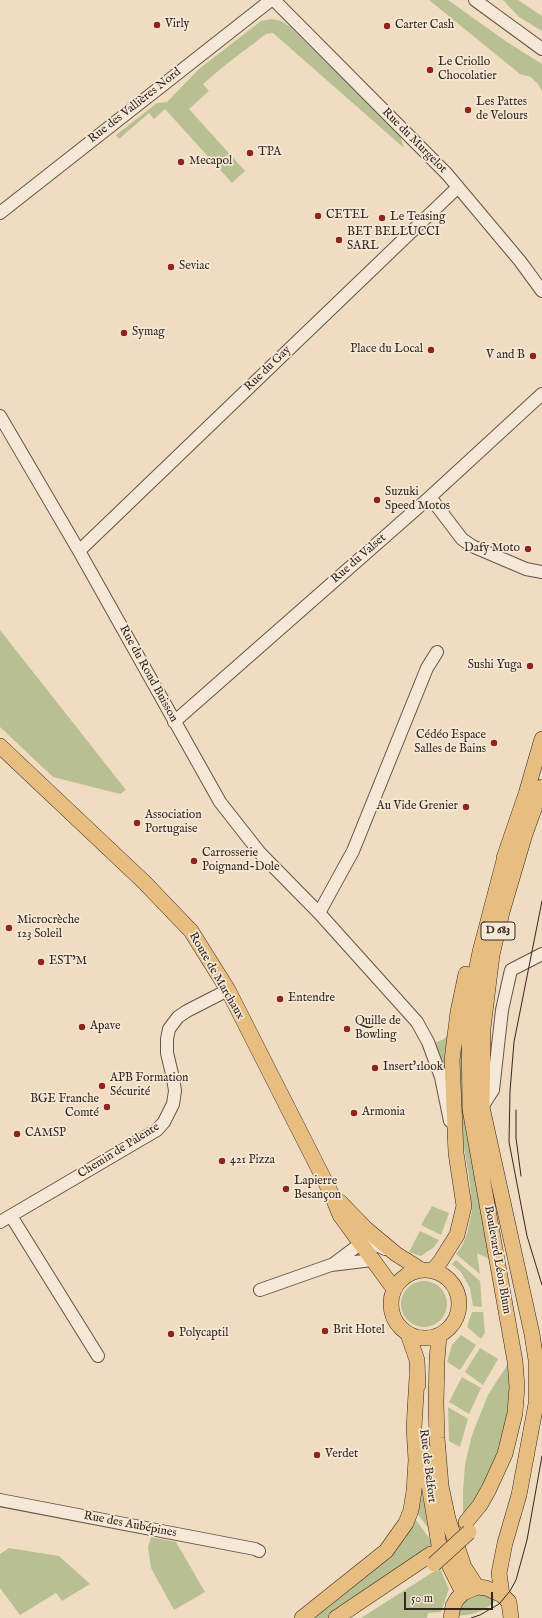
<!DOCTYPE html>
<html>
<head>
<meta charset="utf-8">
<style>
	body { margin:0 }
	#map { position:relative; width:542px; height:1618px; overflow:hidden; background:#f0dcc1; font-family:"IM FELL English",serif }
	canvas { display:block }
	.scale { position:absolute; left:404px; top:1592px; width:89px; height:18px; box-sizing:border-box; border:2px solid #332820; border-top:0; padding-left:5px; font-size:12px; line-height:14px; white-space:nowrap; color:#332820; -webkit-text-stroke:3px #f5e8d7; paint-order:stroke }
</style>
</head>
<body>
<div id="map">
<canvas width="542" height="1618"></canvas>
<div class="scale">50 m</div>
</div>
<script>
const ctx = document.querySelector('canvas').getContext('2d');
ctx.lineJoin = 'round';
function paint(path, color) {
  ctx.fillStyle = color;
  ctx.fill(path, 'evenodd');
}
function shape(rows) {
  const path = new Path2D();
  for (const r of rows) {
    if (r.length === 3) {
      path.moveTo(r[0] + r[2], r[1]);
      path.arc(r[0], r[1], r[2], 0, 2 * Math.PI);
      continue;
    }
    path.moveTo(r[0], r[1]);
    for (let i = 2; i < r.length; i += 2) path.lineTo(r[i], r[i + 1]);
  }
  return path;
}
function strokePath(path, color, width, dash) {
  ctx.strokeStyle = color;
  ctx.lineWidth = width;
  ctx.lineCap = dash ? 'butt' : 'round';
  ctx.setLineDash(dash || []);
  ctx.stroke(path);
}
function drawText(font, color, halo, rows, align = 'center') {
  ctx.font = font + ' "IM FELL English",serif';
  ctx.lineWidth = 3.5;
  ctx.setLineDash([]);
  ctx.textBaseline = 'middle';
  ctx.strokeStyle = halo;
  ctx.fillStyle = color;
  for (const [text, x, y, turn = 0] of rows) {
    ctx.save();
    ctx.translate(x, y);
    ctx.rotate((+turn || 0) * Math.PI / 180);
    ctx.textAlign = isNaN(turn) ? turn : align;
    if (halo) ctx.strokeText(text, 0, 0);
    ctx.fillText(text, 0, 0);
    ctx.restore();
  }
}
const green = shape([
	[429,0,448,0,507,42,542,64,542,91,538,84,531,77,520,74],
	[503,0,518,0,542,16,542,31,519,17],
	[272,19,281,21,289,26,400,136,404,148,273,33,266,34,224,66,203,84,209,91,189,109,245,171,232,183,165,109,154,119,149,113,119,139,116,135,157,103,167,102,199,69,261,21],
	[0,630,126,790,120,794,53,777,0,727],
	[461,1010,493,1261,477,1253,480,1274,456,1254,462,1246,467,1234,472,1211,470,1183,460,1124,457,1087],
	[450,1031,448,1083,444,1067,435,1043,444,1039],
	[432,1206,449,1213,441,1235,421,1225],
	[420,1231,439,1240,434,1247,421,1256,409,1252],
	[456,1260,480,1281,482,1307,473,1306,470,1288,461,1272,452,1264],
	[424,1304,23],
	[472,1312,483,1312,485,1333,481,1339,467,1327],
	[461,1335,476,1345,460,1370,447,1362,452,1345],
	[480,1348,498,1359,483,1385,465,1372],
	[511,1360,508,1424,483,1492,463,1516,463,1491,465,1464,472,1435,488,1395,500,1376],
	[462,1377,481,1388,469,1414,449,1402],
	[448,1407,468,1419,460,1447,449,1441],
	[421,1492,426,1507,434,1536,414,1509],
	[412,1515,436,1547,331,1618,310,1618],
	[151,1537,176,1542,205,1592,174,1610,151,1568,148,1547],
	[9,1548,59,1556,90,1584,62,1601,56,1593,20,1615,0,1588,0,1554],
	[440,1569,449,1589,441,1612,428,1613,427,1618,361,1618,433,1572],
	[476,1594,488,1595,496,1600,488,1607,481,1611,472,1614,457,1616,463,1601]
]);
const minor = shape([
	[274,0,447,174,520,261,542,291],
	[475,0,542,49],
	[0,213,271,0],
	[0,416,79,551,220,802,260,853,319,913,417,1022,428,1042,441,1077,450,1121],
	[430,497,462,539,472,546,526,569,542,572],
	[79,551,458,187],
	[174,722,430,497,542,394],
	[319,913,353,851,427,668,437,652],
	[482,1107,493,1090,502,1010,511,970,542,954],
	[11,1216,98,1356],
	[0,1222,157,1130,164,1122,173,1104,175,1091,173,1078,167,1053,167,1039,169,1029,178,1017,187,1011,228,990],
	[332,1265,360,1244,372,1243,385,1249],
	[260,1290,331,1265,372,1260],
	[0,1500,255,1549,259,1551]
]);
const major = shape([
	[0,746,144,882,191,931,228,990,331,1193,340,1215,394,1289],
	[504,858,526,794,542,739],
	[340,1202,366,1229,396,1254,420,1269],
	[425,1304,34],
	[433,1270,440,1262,457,1235,464,1206,456,1153,452,1060,458,1012,466,974],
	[408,1334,417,1360,418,1385],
	[439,1335,437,1360,436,1403,437,1438,441,1486,448,1519,464,1567,477,1587],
	[423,1449,439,1545,463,1593],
	[466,1522,480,1505,489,1489,505,1454,515,1413,517,1387,515,1361,470,1109,469,1028,473,986,480,952,507,849],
	[502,1595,499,1573,505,1543,519,1495,536,1404,536,1360,532,1334,482,1107,483,1028,492,955,502,912,525,834,542,787],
	[302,1618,386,1551,406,1523,411,1510,414,1491,416,1460,414,1428,417,1377],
	[336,1618,431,1554],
	[451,1618,453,1606,457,1599,463,1593,477,1587,486,1588,502,1595,509,1602,511,1618]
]);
const tram = shape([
	[542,901,514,1042,510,1091,509,1142,527,1236,542,1285],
	[516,1110,516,1138,521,1176],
	[471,1618,480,1615,499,1604,510,1591,516,1580,527,1540,542,1456]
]);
const majorBridge = shape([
	[434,1564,469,1532]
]);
const markers = [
	[157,25,4,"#8f2418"],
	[387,26,4,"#8f2418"],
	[430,70,4,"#8f2418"],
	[468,110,4,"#8f2418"],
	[250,153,4,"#8f2418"],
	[181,162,4,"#8f2418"],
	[318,216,4,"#8f2418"],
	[382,218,4,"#8f2418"],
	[339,240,4,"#8f2418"],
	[171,267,4,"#8f2418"],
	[124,333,4,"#8f2418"],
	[431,350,4,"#8f2418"],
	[533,356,4,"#8f2418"],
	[377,500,4,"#8f2418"],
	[528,549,4,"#8f2418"],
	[530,666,4,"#8f2418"],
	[494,743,4,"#8f2418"],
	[466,807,4,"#8f2418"],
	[137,823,4,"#8f2418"],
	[194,861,4,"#8f2418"],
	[9,928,4,"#8f2418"],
	[41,962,4,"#8f2418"],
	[280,999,4,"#8f2418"],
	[82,1027,4,"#8f2418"],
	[347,1029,4,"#8f2418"],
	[375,1068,4,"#8f2418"],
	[102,1086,4,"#8f2418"],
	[107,1107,4,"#8f2418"],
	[354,1113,4,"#8f2418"],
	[17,1134,4,"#8f2418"],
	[222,1161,4,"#8f2418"],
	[286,1189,4,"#8f2418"],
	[325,1331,4,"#8f2418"],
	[171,1334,4,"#8f2418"],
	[317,1455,4,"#8f2418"]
];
const shields = [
	[498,931,34]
];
const shieldNames = [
	["D 683",498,931]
];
const poiNames = [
	["Virly",165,25],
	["Carter Cash",395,26],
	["Le Criollo",438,63],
	["Chocolatier",438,77],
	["Les Pattes",476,103],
	["de Velours",476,117],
	["TPA",258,153],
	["Mecapol",189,162],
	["CETEL",326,216],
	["Le Teasing",390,218],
	["BET BELLUCCI",347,233],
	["SARL",347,247],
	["Seviac",179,267],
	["Symag",132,333],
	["Place du Local",423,350,"right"],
	["V and B",525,356,"right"],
	["Suzuki",385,493],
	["Speed Motos",385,507],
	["Dafy Moto",520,549,"right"],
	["Sushi Yuga",522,666,"right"],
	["Cédéo Espace",486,736,"right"],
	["Salles de Bains",486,750,"right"],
	["Au Vide Grenier",458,807,"right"],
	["Association",145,816],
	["Portugaise",145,830],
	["Carrosserie",202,854],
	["Poignand-Dole",202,868],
	["Microcrèche",17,921],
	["123 Soleil",17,935],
	["EST’M",49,962],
	["Entendre",288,999],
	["Quille de",355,1022],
	["Bowling",355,1036],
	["Apave",90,1027],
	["Insert'1look",383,1068],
	["APB Formation",110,1079],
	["Sécurité",110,1093],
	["BGE Franche",99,1100,"right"],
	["Comté",99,1114,"right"],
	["Armonia",362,1113],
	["CAMSP",25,1134],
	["421 Pizza",230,1161],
	["Lapierre",294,1182],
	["Besançon",294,1196],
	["Brit Hotel",333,1331],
	["Polycaptil",179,1334],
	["Verdet",325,1455]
];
const streetNames = [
	["Rue des Vallières Nord",135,106,-38],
	["Rue du Murgelot",414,141,45],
	["Rue du Gay",268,369,-44],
	["Rue du Valset",359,559,-41],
	["Rue du Rond Buisson",148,674,61],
	["Route de Marchaux",216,976,60],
	["Chemin de Palente",119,1151,-32],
	["Boulevard Léon Blum",497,1260,80],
	["Rue de Belfort",427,1466,83],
	["Rue des Aubépines",130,1525,11]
];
paint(green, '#b8c093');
strokePath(minor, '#625548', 14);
strokePath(major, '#332820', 16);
strokePath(minor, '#f5e8d7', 12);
strokePath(major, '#e8be80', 15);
strokePath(tram, '#332820', 1);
strokePath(majorBridge, '#332820', 16, []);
strokePath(majorBridge, '#e8be80', 15);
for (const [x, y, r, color] of markers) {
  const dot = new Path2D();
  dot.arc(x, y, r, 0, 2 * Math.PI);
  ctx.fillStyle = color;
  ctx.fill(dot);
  strokePath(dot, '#f5e8d7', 1.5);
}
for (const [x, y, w] of shields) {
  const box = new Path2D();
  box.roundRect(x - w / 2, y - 9, w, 18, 3);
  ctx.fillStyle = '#f5e8d7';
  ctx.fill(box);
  strokePath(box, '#332820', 1);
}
drawText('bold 11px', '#332820', null, shieldNames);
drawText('12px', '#332820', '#f5e8d7', poiNames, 'left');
drawText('12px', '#332820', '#f5e8d7', streetNames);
</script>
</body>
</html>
